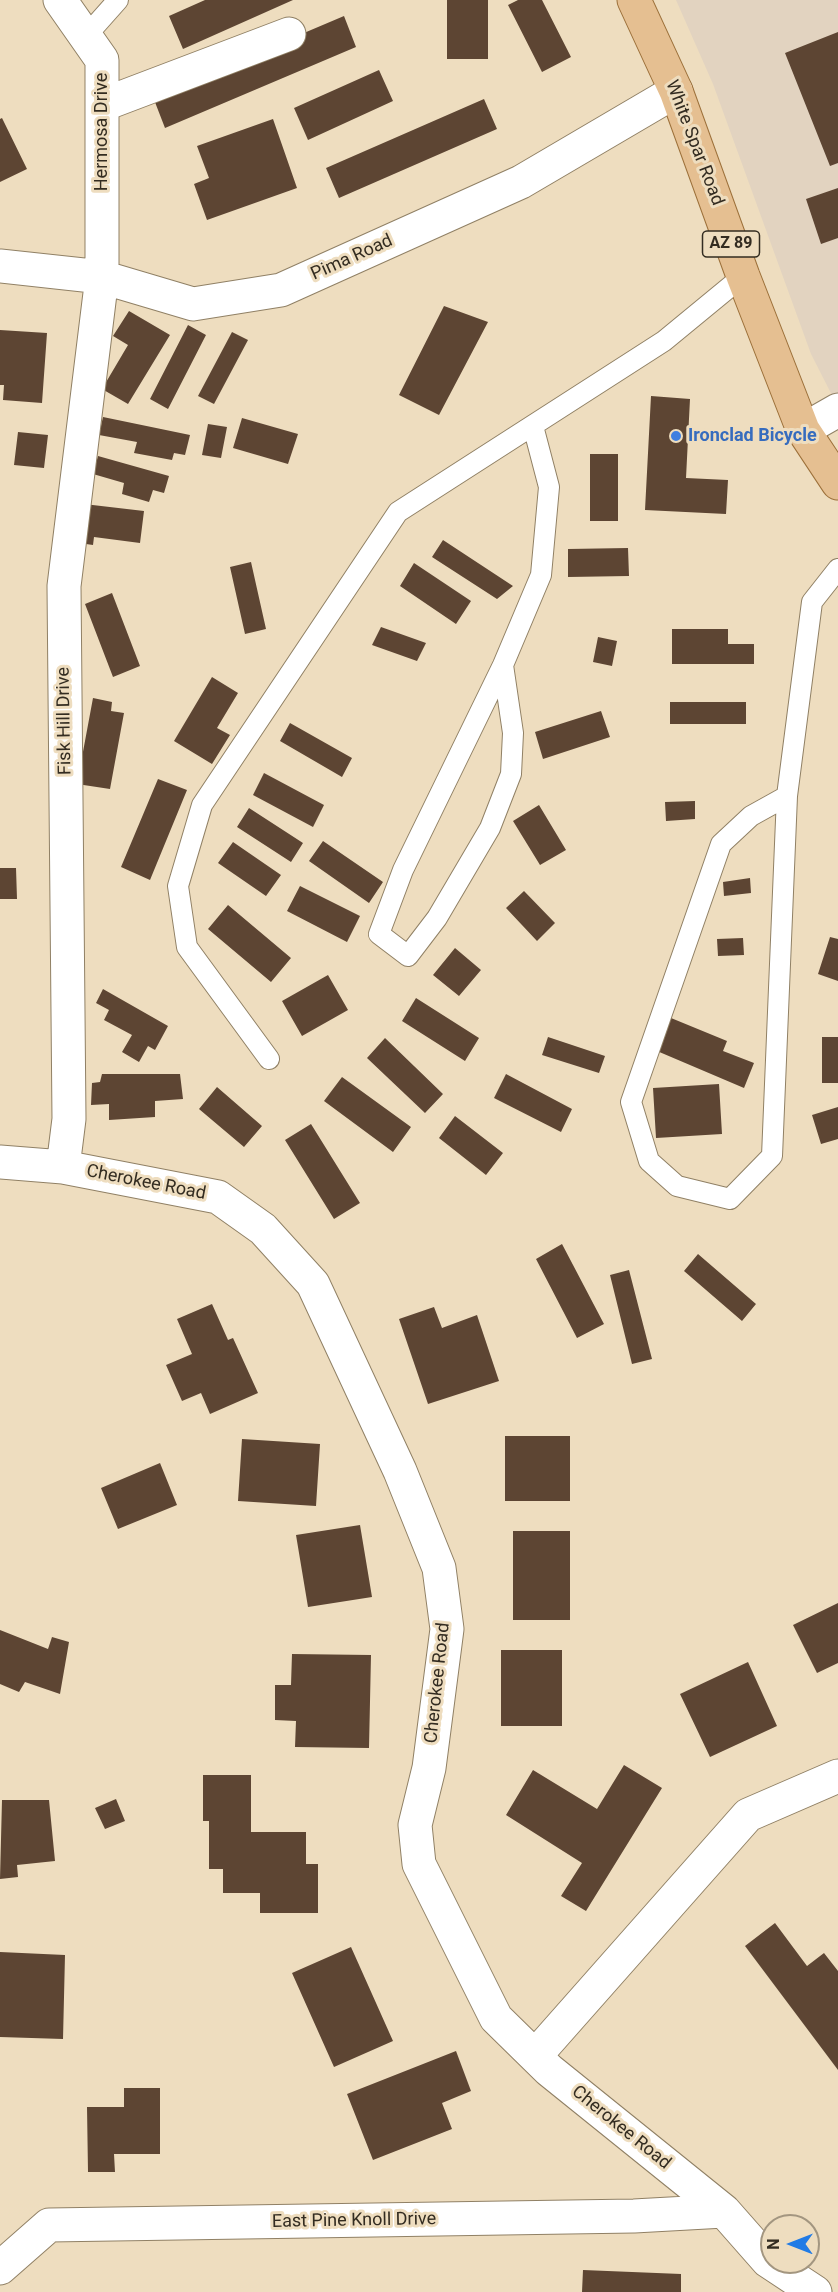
<!DOCTYPE html>
<html>
<head>
<meta charset="utf-8">
<style>
	body { margin:0 }
	#map { position:relative; width:838px; height:2292px; overflow:hidden; background:#eeddbf; font-family:Roboto,sans-serif }
	canvas { display:block }
	.north { position:absolute; left:760px; top:2214px; width:60px; height:60px; box-sizing:border-box; background:#eeddbf; border:2px solid #a39680; border-radius:50%; rotate:270deg; font-size:16px; font-weight:700; line-height:24px; text-align:center; color:#332c21 }
	.north::after { content:''; display:block; margin:auto; width:21px; height:27px; background:#217be5; clip-path:polygon(50% 0,100% 100%,50% 72%,0 100%) }
</style>
</head>
<body>
<div id="map">
<canvas width="838" height="2292"></canvas>
<div class="north">N</div>
</div>
<script>
const ctx = document.querySelector('canvas').getContext('2d');
ctx.lineJoin = 'round';
function paint(path, color) {
  ctx.fillStyle = color;
  ctx.fill(path, 'evenodd');
}
function shape(rows) {
  const path = new Path2D();
  for (const r of rows) {
    path.moveTo(r[0], r[1]);
    for (let i = 2; i < r.length; i += 2) path.lineTo(r[i], r[i + 1]);
  }
  return path;
}
function strokePath(path, color, width, dash) {
  ctx.strokeStyle = color;
  ctx.lineWidth = width;
  ctx.lineCap = dash ? 'butt' : 'round';
  ctx.setLineDash(dash || []);
  ctx.stroke(path);
}
function drawText(font, color, halo, rows, align = 'center') {
  ctx.font = font + ' Roboto,sans-serif';
  ctx.lineWidth = 6;
  ctx.setLineDash([]);
  ctx.textBaseline = 'middle';
  ctx.strokeStyle = halo;
  ctx.fillStyle = color;
  for (const [text, x, y, turn = 0] of rows) {
    ctx.save();
    ctx.translate(x, y);
    ctx.rotate((+turn || 0) * Math.PI / 180);
    ctx.textAlign = isNaN(turn) ? turn : align;
    if (halo) ctx.strokeText(text, 0, 0);
    ctx.fillText(text, 0, 0);
    ctx.restore();
  }
}
const commercial = shape([
	[676,0,838,0,838,407,811,354,713,84]
]);
const building = shape([
	[205,0,293,0,183,49,169,16],
	[447,0,488,0,488,59,447,59],
	[518,0,542,0,571,57,542,72,508,5],
	[344,16,356,47,165,128,153,97],
	[838,32,838,163,830,166,785,53],
	[379,70,393,101,308,140,294,108],
	[484,99,497,129,339,198,326,168],
	[2,118,27,169,0,182,0,119],
	[273,119,297,188,207,220,194,184,209,178,197,146],
	[838,188,838,238,821,244,806,199],
	[444,306,488,322,439,415,399,395],
	[129,311,170,335,128,404,102,389,128,345,113,336],
	[188,325,206,335,168,409,150,399],
	[0,330,47,333,42,403,3,400,4,385,0,385],
	[232,332,248,340,214,404,198,396],
	[651,396,690,399,686,478,728,480,726,514,645,510],
	[103,417,190,435,185,455,174,453,172,460,134,453,137,442,99,435],
	[242,418,298,434,288,464,233,448],
	[208,424,227,427,221,458,202,455],
	[18,432,48,435,44,468,14,465],
	[590,454,618,454,618,521,590,521],
	[98,456,169,476,164,493,153,490,149,502,122,494,124,483,93,474],
	[84,504,144,511,140,543,94,537,93,545,79,543],
	[443,540,513,586,497,599,432,557],
	[628,548,629,576,568,577,568,549],
	[251,562,266,629,245,634,230,567],
	[414,563,471,601,456,624,400,586],
	[112,593,140,666,113,677,85,604],
	[381,627,426,643,417,661,372,645],
	[672,629,728,629,728,644,754,644,754,664,672,664],
	[598,637,617,641,612,666,593,662],
	[212,677,238,693,217,728,230,735,212,764,174,741],
	[93,698,112,702,111,711,124,713,110,789,77,784],
	[670,702,746,702,746,724,670,724],
	[601,711,610,737,543,759,535,732],
	[290,723,352,758,342,777,280,741],
	[264,773,324,805,313,827,253,795],
	[158,779,187,790,150,880,121,867],
	[695,801,695,819,666,821,665,802],
	[539,805,566,850,540,865,513,821],
	[249,808,303,843,291,862,237,827],
	[323,841,383,882,369,903,309,861],
	[233,842,281,875,266,896,218,863],
	[0,868,16,868,17,899,0,899],
	[750,878,751,893,724,896,723,882],
	[300,886,360,916,347,942,287,911],
	[524,891,555,923,537,941,506,908],
	[228,905,291,958,271,982,208,929],
	[830,937,838,939,838,981,818,974],
	[743,938,744,955,718,956,717,939],
	[455,948,481,970,459,996,433,975],
	[328,975,348,1010,302,1036,282,1001],
	[103,989,168,1026,155,1050,148,1046,139,1062,122,1052,132,1035,104,1020,109,1010,96,1003],
	[416,998,479,1038,465,1061,402,1021],
	[671,1018,727,1041,723,1051,754,1063,744,1088,657,1051],
	[548,1037,605,1056,599,1073,542,1055],
	[822,1037,838,1037,838,1083,822,1083],
	[385,1038,443,1094,425,1113,367,1058],
	[102,1074,180,1074,183,1099,155,1101,155,1117,109,1120,109,1104,91,1105,92,1083,100,1082],
	[506,1074,572,1109,561,1132,494,1098],
	[342,1077,411,1127,393,1152,324,1101],
	[719,1084,722,1134,656,1138,653,1088],
	[217,1087,262,1126,244,1147,199,1109],
	[838,1107,838,1139,821,1144,812,1115],
	[455,1116,503,1153,486,1175,439,1138],
	[311,1124,360,1203,334,1219,285,1140],
	[562,1244,604,1324,577,1338,536,1259],
	[698,1254,756,1304,742,1321,684,1271],
	[629,1270,652,1359,632,1364,610,1275],
	[212,1304,228,1340,233,1338,258,1393,210,1414,201,1393,182,1401,166,1365,192,1354,177,1319],
	[434,1307,442,1328,477,1315,499,1381,428,1404,399,1319],
	[505,1436,570,1436,570,1501,505,1501],
	[242,1439,320,1444,316,1506,238,1501],
	[160,1463,177,1505,118,1529,101,1488],
	[360,1525,372,1597,308,1607,296,1535],
	[513,1531,570,1531,570,1620,513,1620],
	[838,1603,838,1663,817,1673,793,1625],
	[0,1630,48,1649,52,1637,69,1642,60,1694,25,1682,19,1692,0,1684],
	[501,1650,562,1650,562,1726,501,1726],
	[292,1654,371,1655,369,1748,295,1747,296,1721,275,1720,275,1685,291,1685],
	[748,1662,777,1726,710,1757,680,1694],
	[624,1765,662,1788,586,1911,561,1896,582,1863,506,1815,533,1770,597,1809],
	[203,1775,251,1775,251,1832,306,1832,306,1864,318,1864,318,1913,260,1913,260,1893,223,1893,223,1869,209,1869,209,1821,203,1821],
	[116,1799,125,1821,105,1829,95,1808],
	[2,1800,49,1800,55,1861,17,1865,18,1877,0,1879],
	[775,1923,807,1966,824,1953,838,1971,838,2070,745,1946],
	[351,1947,393,2041,334,2067,292,1973],
	[0,1952,65,1955,63,2039,0,2037],
	[456,2051,471,2091,442,2103,452,2129,373,2160,347,2094],
	[124,2088,160,2088,160,2154,114,2154,115,2172,88,2172,87,2107,124,2107],
	[583,2270,681,2274,681,2292,582,2292]
]);
const lane = shape([
	[86,36,118,0],
	[503,665,513,733,511,774,490,828,437,918,408,956,379,934,403,870,503,665,541,575,549,487,533,426],
	[787,796,751,816,721,844,631,1102,649,1161,677,1186,730,1199,772,1156,787,796,812,602,838,569],
	[269,1059,187,947,178,886,202,805,398,512,664,341,743,276]
]);
const street = shape([
	[60,0,102,60,102,277,64,586,69,1119,63,1167],
	[102,105,289,34],
	[0,266,102,277,193,304,281,290,521,182,676,91],
	[803,430,838,410],
	[0,1162,63,1167,218,1197,263,1229,313,1284,400,1471,439,1568,447,1629,429,1768,415,1825,419,1864,496,2018,549,2070,724,2211,768,2261,815,2292],
	[535,2056,748,1815,838,1776],
	[0,2268,49,2225,634,2216,724,2211]
]);
const primary = shape([
	[634,0,676,91,743,276,803,430,838,483]
]);
const markers = [
	[676,436,6,"#3f7fe0"]
];
const shields = [
	[731,244,57]
];
const shieldNames = [
	["AZ 89",731,244]
];
const streetNames = [
	["Hermosa Drive",102,132,-90],
	["White Spar Road",694,143,69],
	["Pima Road",352,258,-24],
	["Fisk Hill Drive",65,721,-91],
	["Cherokee Road",146,1183,11],
	["Cherokee Road",438,1683,-84],
	["Cherokee Road",621,2128,39],
	["East Pine Knoll Drive",354,2221,-1]
];
const shopNames = [
	["Ironclad Bicycle",688,436]
];
paint(commercial, '#e2d3c0');
paint(building, '#5d4533');
strokePath(lane, '#908065', 22);
strokePath(street, '#908065', 35);
strokePath(primary, '#9c703a', 35);
strokePath(lane, '#fff', 20);
strokePath(street, '#fff', 33);
strokePath(primary, '#e5bf91', 33);
for (const [x, y, r, color] of markers) {
  const dot = new Path2D();
  dot.arc(x, y, r, 0, 2 * Math.PI);
  ctx.fillStyle = color;
  ctx.fill(dot);
  strokePath(dot, '#eeddbf', 2);
}
for (const [x, y, w] of shields) {
  const box = new Path2D();
  box.roundRect(x - w / 2, y - 13, w, 26, 4.5);
  ctx.fillStyle = '#eeddbf';
  ctx.fill(box);
  strokePath(box, '#332c21', 1.5);
}
drawText('bold 16px', '#332c21', null, shieldNames);
drawText('18px', '#332c21', '#eeddbf', streetNames);
drawText('bold 18px', '#366cbe', '#eeddbf', shopNames, 'left');
</script>
</body>
</html>
